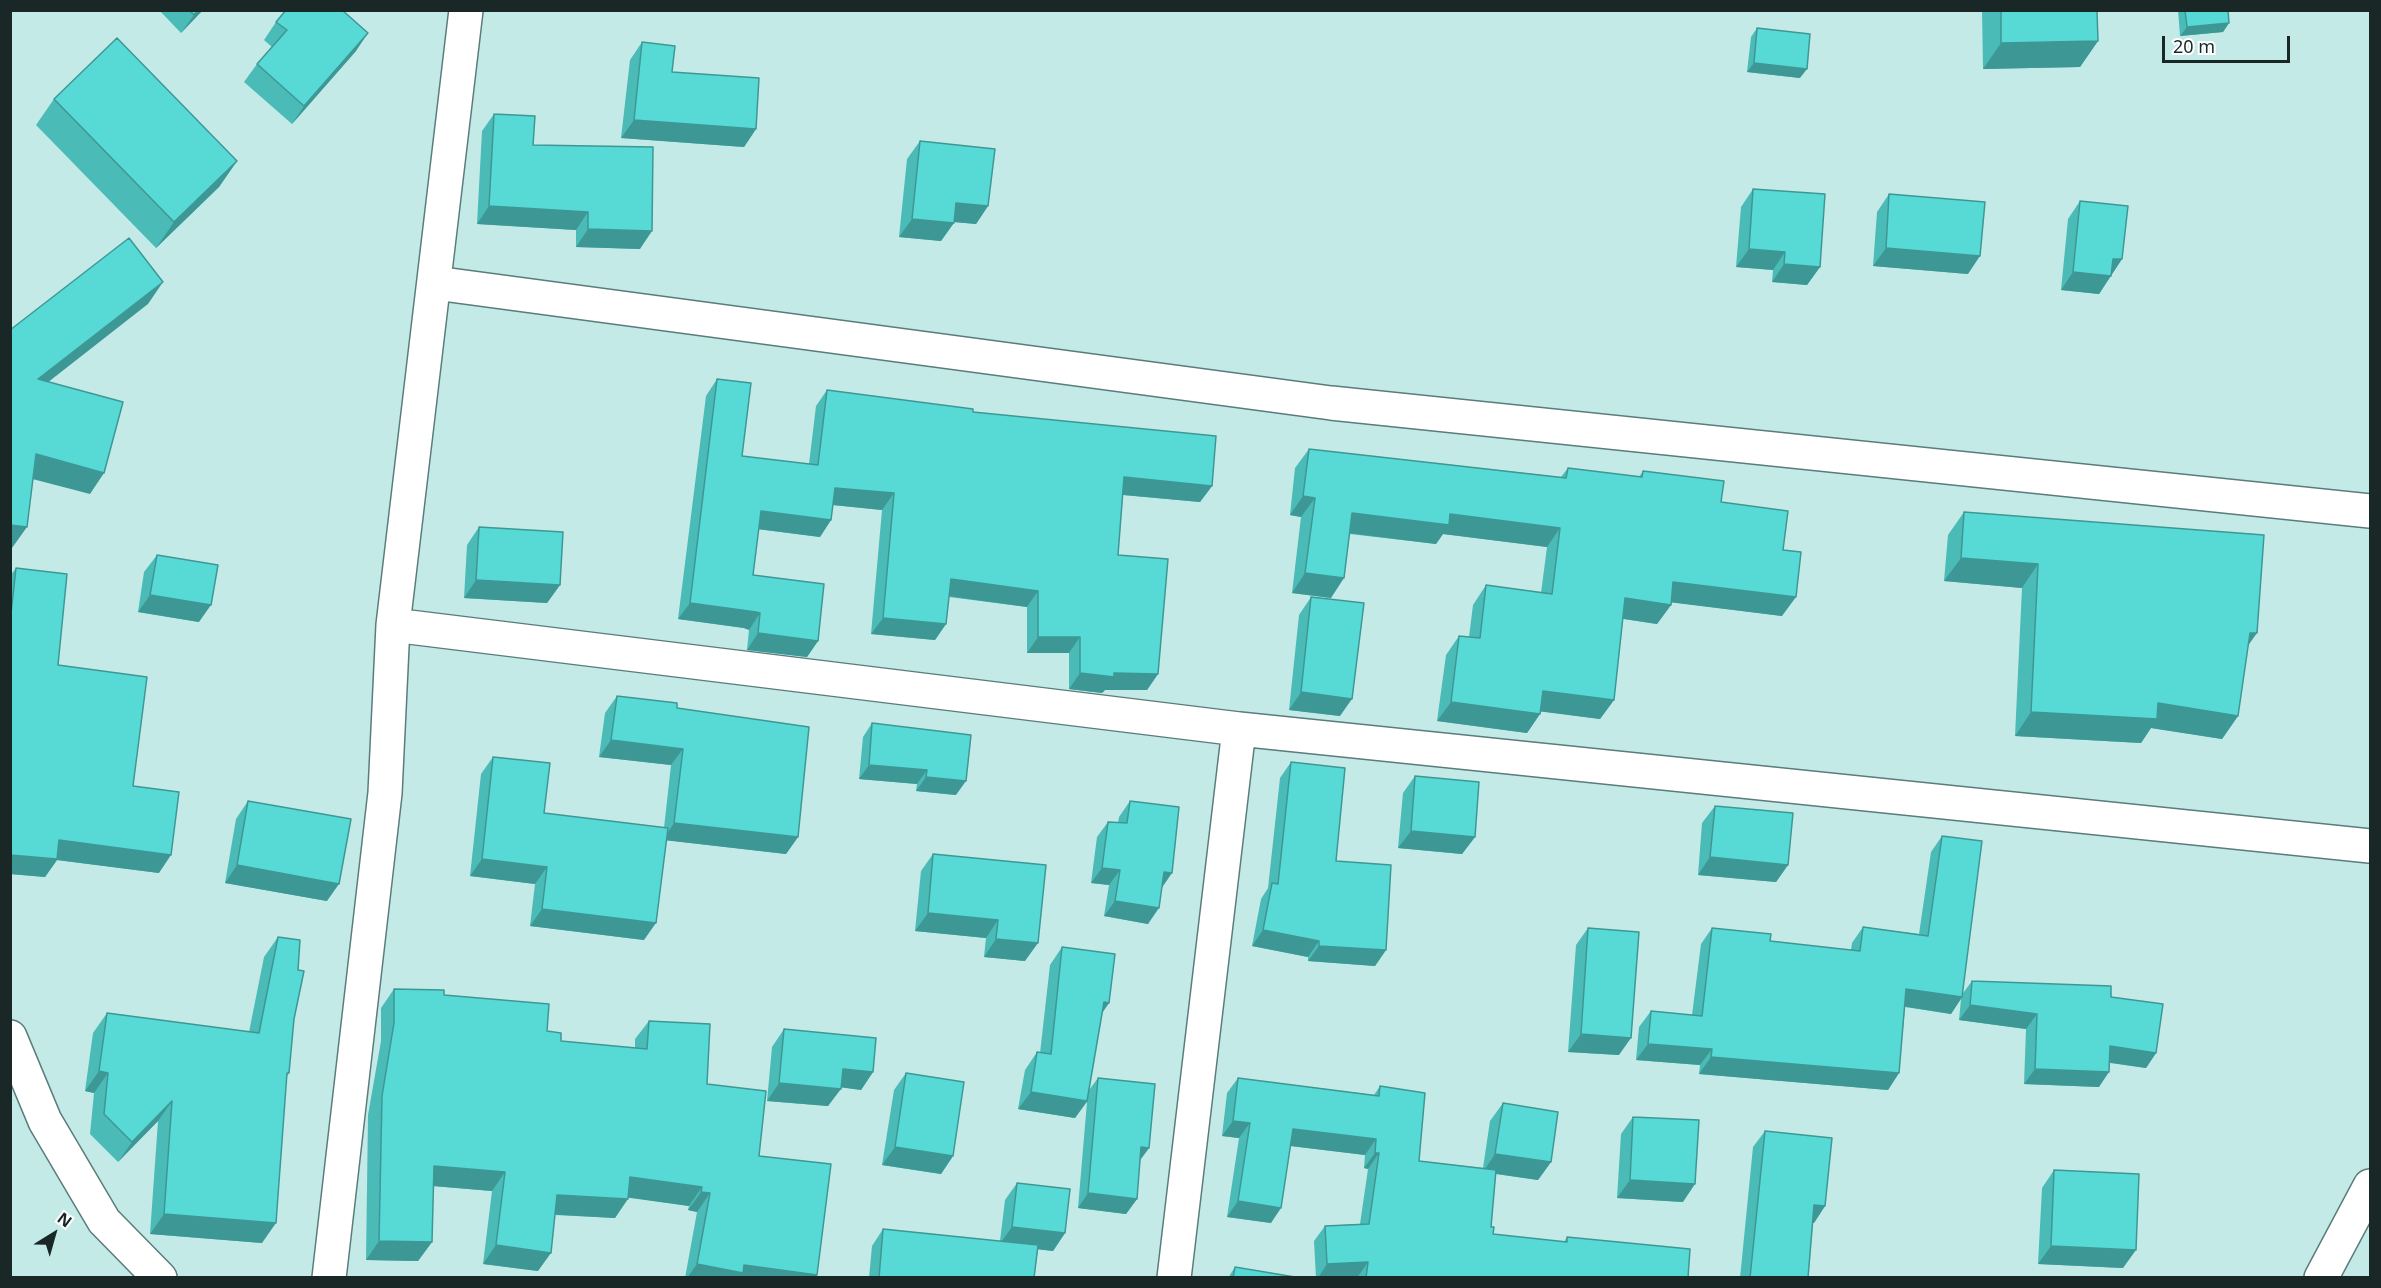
<!DOCTYPE html>
<html>
<head>
<meta charset="utf-8">
<style>
	body { margin:0 }
	#map { position:relative; width:2381px; height:1288px; overflow:hidden; background:#c4eae8; font-family:"Noto Sans",sans-serif }
	canvas { display:block }
	.frame { position:absolute; inset:0; border:12px solid #192727; pointer-events:none }
	.north { position:absolute; left:24px; top:1204px; width:60px; height:60px; -webkit-text-stroke:4px #fff; paint-order:stroke; rotate:37deg; font-size:16px; font-weight:700; line-height:24px; text-align:center; color:#192727 }
	.north::after { content:''; display:block; margin:auto; width:21px; height:27px; background:#192727; clip-path:polygon(50% 0,100% 100%,50% 72%,0 100%) }
	.scale { position:absolute; left:2162px; top:36px; width:128px; height:27px; box-sizing:border-box; border:3px solid #192727; border-top:0; padding-left:8px; font-size:18px; line-height:21px; white-space:nowrap; color:#192727; -webkit-text-stroke:4px #fff; paint-order:stroke }
</style>
</head>
<body>
<div id="map">
<canvas width="2381" height="1288"></canvas>
<div class="frame"></div>
<div class="north">N</div>
<div class="scale">20 m</div>
</div>
<script>
const ctx = document.querySelector('canvas').getContext('2d');
ctx.lineJoin = 'round';
function shape(rows) {
  const path = new Path2D();
  for (const r of rows) {
    path.moveTo(r[0], r[1]);
    for (let i = 2; i < r.length; i += 2) path.lineTo(r[i], r[i + 1]);
  }
  return path;
}
function strokePath(path, color, width, dash) {
  ctx.strokeStyle = color;
  ctx.lineWidth = width;
  ctx.lineCap = dash ? 'butt' : 'round';
  ctx.setLineDash(dash || []);
  ctx.stroke(path);
}
function paint(path, color) {
  ctx.fillStyle = color;
  ctx.fill(path, 'evenodd');
}
const street = shape([
	[435,283,1331,403,2370,511],
	[393,625,1239,729],
	[10,1037,45,1121,104,1221,160,1278],
	[329,1278,385,793,393,625,466,10],
	[1174,1278,1239,729,2370,846],
	[2321,1278,2370,1186]
]);
const wall = shape([
	[159,10,203,10,181,33],
	[1982,10,2097,10,2098,41,2080,67,1983,69],
	[2178,10,2228,10,2229,23,2223,32,2180,36],
	[276,22,356,51,292,124,244,82,257,64,272,47,264,40],
	[1757,28,1800,78,1747,72,1751,37],
	[642,42,672,72,756,129,744,147,621,138,630,60],
	[54,99,237,161,219,187,156,248,36,125],
	[494,114,533,145,640,249,576,247,576,230,477,224,482,131],
	[920,141,988,206,976,224,954,222,941,241,899,237,907,159],
	[1753,189,1820,267,1807,285,1772,282,1773,270,1736,267,1741,207],
	[1889,194,1968,274,1873,266,1877,212],
	[2080,201,2122,259,2099,294,2061,290,2068,219],
	[717,379,742,456,809,464,816,406,827,390,973,412,1212,486,1200,502,1123,495,1118,555,1158,674,1147,690,1105,690,1102,693,1069,689,1069,653,1027,653,1027,607,949,597,946,624,935,640,871,634,882,510,833,505,831,520,820,537,758,529,753,575,818,641,807,657,747,650,749,630,744,628,678,619,706,396],
	[1309,449,1561,477,1568,468,1639,477,1643,471,1721,502,1783,550,1782,616,1671,602,1671,605,1657,624,1623,619,1614,700,1600,719,1540,711,1540,714,1527,733,1437,721,1446,655,1459,636,1469,637,1473,605,1486,585,1541,593,1547,547,1443,534,1436,544,1350,534,1331,598,1292,593,1301,517,1290,515,1295,468],
	[1964,512,2248,646,2238,716,2222,739,2151,728,2141,743,2015,736,2022,588,1944,581,1948,535],
	[479,527,560,585,547,603,464,598,467,545],
	[157,555,199,622,138,612,144,572],
	[16,568,58,665,133,786,159,873,57,860,45,877,10,874,10,576],
	[1311,597,1340,716,1289,710,1299,615],
	[617,696,677,708,798,837,786,854,666,840,644,940,530,926,535,884,470,876,481,774,493,757,544,813,664,828,671,765,599,757,605,713],
	[872,723,956,795,916,791,917,784,859,779,863,737],
	[1291,762,1336,861,1386,950,1375,966,1308,961,1308,957,1252,946,1261,899,1268,888,1280,778],
	[1415,776,1475,837,1462,854,1398,848,1403,793],
	[248,801,327,901,225,883,236,819],
	[1130,801,1162,887,1148,924,1104,916,1109,885,1091,883,1097,837,1108,822,1118,823,1119,817],
	[1715,806,1788,865,1776,882,1698,875,1702,823],
	[1942,836,1963,993,1972,981,2111,997,2156,1053,2146,1068,2110,1063,2099,1087,2024,1084,2026,1029,1959,1020,1961,999,1951,1014,1905,1007,1899,1073,1888,1090,1699,1074,1700,1065,1636,1060,1639,1027,1651,1011,1692,1015,1701,944,1712,928,1770,941,1851,950,1852,943,1863,927,1919,934,1931,852],
	[933,854,1046,865,1025,961,984,957,986,938,915,931,921,871],
	[1588,928,1619,1055,1568,1052,1576,945],
	[278,937,294,1019,289,1073,286,1078,262,1243,150,1234,158,1121,118,1162,90,1134,94,1093,85,1091,93,1033,107,1013,249,1032,264,957],
	[1062,947,1109,1003,1102,1013,1089,1090,1098,1078,1149,1148,1140,1160,1137,1199,1126,1214,1078,1208,1087,1102,1075,1118,1018,1109,1025,1070,1037,1052,1040,1053,1050,965],
	[394,989,444,995,547,1031,561,1041,635,1048,635,1039,649,1021,707,1084,759,1156,815,1278,685,1278,697,1212,688,1210,689,1206,628,1197,615,1218,555,1215,538,1271,483,1264,492,1191,433,1186,432,1242,418,1261,366,1260,368,1115,381,1041,381,1008],
	[784,1029,873,1072,861,1090,841,1087,828,1106,767,1101,772,1047],
	[906,1073,953,1156,941,1174,882,1165,894,1090],
	[1238,1078,1374,1095,1380,1086,1419,1161,1483,1168,1490,1121,1503,1103,1551,1162,1538,1180,1496,1174,1491,1227,1493,1234,1564,1242,1567,1237,1688,1278,1316,1278,1314,1241,1325,1226,1360,1224,1368,1169,1364,1168,1365,1155,1291,1146,1271,1223,1227,1217,1239,1138,1222,1136,1227,1093],
	[1633,1117,1683,1202,1617,1198,1621,1134],
	[1765,1131,1825,1206,1814,1223,1813,1223,1808,1278,1740,1278,1753,1147],
	[2054,1170,2123,1268,2038,1264,2042,1188],
	[1017,1183,1065,1233,1053,1251,1038,1249,1034,1278,869,1278,872,1246,883,1229,1000,1241,1005,1200],
	[1235,1267,1295,1278,1228,1278]
]);
const shadedWall = shape([
	[198,10,203,10,181,33,194,15],
	[2229,23,2223,32,2180,36,2187,27],
	[368,33,356,51,292,124,304,106],
	[2098,41,2080,67,1983,69,2001,43],
	[1754,63,1807,69,1800,78,1747,72],
	[634,120,756,129,744,147,621,138],
	[237,161,219,187,156,248,174,222],
	[956,203,988,206,976,224,943,221],
	[489,206,588,212,576,230,477,224],
	[912,219,954,223,941,241,899,237],
	[588,229,652,231,640,249,576,247],
	[1886,248,1980,256,1968,274,1873,266],
	[1749,249,1785,252,1773,270,1736,267],
	[2113,259,2122,259,2099,294,2061,290,2073,272],
	[1784,264,1820,267,1807,285,1772,282],
	[163,282,148,304,24,401,38,379],
	[36,454,104,473,90,494,21,476],
	[1124,477,1212,486,1200,502,1113,494],
	[835,488,894,493,882,510,823,504],
	[1303,496,1315,498,1301,517,1290,515],
	[761,511,831,520,820,537,749,528],
	[1352,513,1450,514,1560,528,1547,547,1443,534,1436,544,1339,532],
	[10,525,27,527,12,548,10,548],
	[1961,558,2038,564,2022,588,1944,581],
	[1305,573,1344,578,1331,598,1292,593],
	[951,579,1038,591,1027,607,940,595],
	[476,580,560,585,547,603,464,598],
	[1673,582,1796,597,1782,616,1660,601],
	[150,595,211,605,199,622,138,612],
	[1625,598,1671,605,1657,624,1612,617],
	[690,603,756,612,760,613,749,630,744,628,678,619],
	[883,618,946,624,935,640,871,634],
	[758,633,818,641,807,657,747,650],
	[2250,633,2257,633,2240,657],
	[1038,637,1080,637,1069,653,1027,653],
	[1080,673,1114,673,1158,674,1147,690,1105,690,1102,693,1069,689],
	[1543,691,1614,700,1600,719,1529,710],
	[1301,692,1352,699,1340,716,1289,710],
	[1451,702,1540,714,1527,733,1437,721],
	[2158,703,2238,716,2222,739,2151,728,2141,743,2015,736,2031,712],
	[611,740,683,749,671,765,599,757],
	[869,765,927,770,917,784,859,779],
	[926,777,966,781,956,795,916,791],
	[674,823,798,837,786,854,663,840],
	[1411,831,1475,837,1462,854,1398,848],
	[59,840,171,855,159,873,57,860,45,877,10,874,10,855],
	[1710,857,1788,865,1776,882,1698,875],
	[482,859,547,867,535,884,470,876],
	[237,865,339,884,327,901,225,883],
	[1102,868,1120,870,1109,885,1091,883],
	[1164,872,1172,873,1161,889],
	[1115,901,1159,908,1148,924,1104,916],
	[542,909,656,923,644,940,530,926],
	[928,913,998,920,986,938,915,931],
	[1263,930,1319,941,1308,957,1252,946],
	[996,939,1038,943,1025,961,984,957],
	[1319,946,1386,950,1375,966,1308,961],
	[1906,989,1962,997,1951,1014,1895,1005],
	[1104,1002,1109,1003,1097,1020],
	[1970,1005,2037,1014,2026,1029,1959,1020],
	[1581,1034,1631,1038,1619,1055,1568,1052],
	[1648,1044,1712,1049,1700,1065,1636,1060],
	[2110,1046,2156,1053,2146,1068,2099,1061],
	[1711,1057,1899,1073,1888,1090,1699,1074],
	[843,1069,873,1072,861,1090,831,1086],
	[2035,1069,2109,1072,2099,1087,2024,1084],
	[99,1071,108,1073,94,1093,85,1091],
	[779,1083,841,1089,828,1106,767,1101],
	[1031,1092,1087,1101,1075,1118,1018,1109],
	[172,1101,158,1121,118,1162,132,1142],
	[1233,1121,1250,1123,1239,1138,1222,1136],
	[1293,1129,1376,1139,1365,1155,1282,1145],
	[895,1147,953,1156,941,1174,882,1165],
	[1141,1147,1149,1148,1138,1163],
	[1375,1153,1379,1153,1368,1169,1364,1168],
	[1495,1154,1551,1162,1538,1180,1483,1172],
	[434,1166,505,1172,492,1191,421,1185],
	[630,1177,702,1187,689,1206,616,1196],
	[1630,1180,1695,1184,1683,1202,1617,1198],
	[701,1192,710,1193,697,1212,688,1210],
	[1088,1193,1137,1199,1126,1214,1078,1208],
	[557,1195,628,1199,615,1218,544,1214],
	[1238,1201,1281,1208,1271,1223,1227,1217],
	[1814,1205,1825,1206,1814,1223,1803,1222],
	[164,1214,276,1223,262,1243,150,1234],
	[1012,1227,1065,1233,1053,1251,999,1245],
	[379,1241,432,1242,418,1261,366,1260],
	[496,1245,551,1253,538,1271,483,1264],
	[2051,1246,2136,1250,2123,1268,2038,1264],
	[1368,1262,1357,1278,1318,1278,1327,1264],
	[697,1264,744,1265,817,1275,815,1278,687,1278]
]);
const building = shape([
	[189,10,198,10,194,15,189,10],
	[286,10,342,10,368,33,304,106,257,64,287,30,276,22,286,10],
	[2001,10,2097,10,2098,41,2001,43,2001,10],
	[2185,10,2228,10,2229,23,2187,27,2185,10],
	[1757,28,1810,34,1807,69,1754,63,1757,28],
	[117,38,237,161,174,222,54,99,117,38],
	[642,42,675,46,672,72,759,78,756,129,634,120,642,42],
	[494,114,535,116,533,145,653,147,652,231,588,229,588,212,489,206,494,114],
	[920,141,995,149,988,206,956,203,954,223,912,219,920,141],
	[1753,189,1825,194,1820,267,1784,264,1785,252,1749,249,1753,189],
	[1889,194,1985,202,1980,256,1886,248,1889,194],
	[2080,201,2128,206,2122,259,2113,259,2111,276,2073,272,2080,201],
	[129,238,163,282,38,379,123,402,104,473,36,454,27,527,10,525,10,330,129,238],
	[717,379,751,383,742,456,818,465,827,390,973,409,973,412,1216,436,1212,486,1124,477,1118,555,1168,559,1158,674,1114,673,1114,677,1080,673,1080,637,1038,637,1038,591,951,579,946,624,883,618,894,493,835,488,831,520,761,511,753,575,824,584,818,641,758,633,760,613,756,612,690,603,717,379],
	[1309,449,1566,478,1568,468,1642,477,1643,471,1724,481,1721,502,1788,511,1783,550,1801,552,1796,597,1673,582,1671,605,1625,598,1614,700,1543,691,1540,714,1451,702,1459,636,1480,638,1486,585,1552,594,1560,528,1450,514,1449,525,1352,513,1344,578,1305,573,1315,498,1303,496,1309,449],
	[1964,512,2264,535,2257,633,2250,633,2238,716,2158,703,2157,719,2031,712,2038,564,1961,558,1964,512],
	[479,527,563,532,560,585,476,580,479,527],
	[157,555,218,565,211,605,150,595,157,555],
	[16,568,67,574,58,665,147,677,133,786,179,792,171,855,59,840,57,859,10,855,10,623,16,568],
	[1311,597,1364,603,1352,699,1301,692,1311,597],
	[617,696,677,703,677,708,809,727,798,837,674,823,683,749,611,740,617,696],
	[872,723,971,735,966,781,926,777,927,770,869,765,872,723],
	[493,757,550,763,544,813,668,828,656,923,542,909,547,867,482,859,493,757],
	[1291,762,1345,768,1336,861,1391,865,1386,950,1319,946,1319,941,1263,930,1272,883,1278,884,1291,762],
	[1415,776,1479,782,1475,837,1411,831,1415,776],
	[248,801,351,819,339,884,237,865,248,801],
	[1130,801,1179,807,1172,873,1164,872,1159,908,1115,901,1120,870,1102,868,1108,822,1127,823,1130,801],
	[1715,806,1793,813,1788,865,1710,857,1715,806],
	[1942,836,1982,841,1962,997,1906,989,1899,1073,1711,1057,1712,1049,1648,1044,1651,1011,1702,1016,1712,928,1771,934,1770,941,1860,951,1863,927,1928,936,1942,836],
	[933,854,1046,865,1038,943,996,939,998,920,928,913,933,854],
	[1588,928,1639,932,1631,1038,1581,1034,1588,928],
	[278,937,300,940,298,970,304,971,294,1019,289,1073,287,1073,276,1223,164,1214,172,1101,132,1142,104,1114,108,1073,99,1071,107,1013,259,1033,278,937],
	[1062,947,1115,954,1109,1003,1104,1002,1087,1101,1031,1092,1037,1052,1051,1054,1062,947],
	[1972,981,2111,986,2111,997,2163,1004,2156,1053,2110,1046,2109,1072,2035,1069,2037,1014,1970,1005,1972,981],
	[394,989,444,990,444,995,549,1004,547,1031,561,1033,561,1041,647,1049,649,1021,710,1024,707,1084,766,1091,759,1156,831,1164,817,1275,744,1265,743,1273,697,1264,710,1193,701,1192,702,1187,630,1177,628,1199,557,1195,551,1253,496,1245,505,1172,434,1166,432,1242,379,1241,382,1096,394,1023,394,989],
	[784,1029,876,1038,873,1072,843,1069,841,1089,779,1083,784,1029],
	[906,1073,964,1082,953,1156,895,1147,906,1073],
	[1098,1078,1155,1084,1149,1148,1141,1147,1137,1199,1088,1193,1098,1078],
	[1238,1078,1379,1096,1380,1086,1425,1093,1419,1161,1496,1170,1491,1227,1494,1227,1493,1234,1567,1242,1567,1237,1690,1249,1688,1278,1366,1278,1368,1262,1327,1264,1325,1226,1369,1224,1379,1153,1375,1153,1376,1139,1293,1129,1281,1208,1238,1201,1250,1123,1233,1121,1238,1078],
	[1503,1103,1558,1112,1551,1162,1495,1154,1503,1103],
	[1633,1117,1699,1120,1695,1184,1630,1180,1633,1117],
	[1765,1131,1832,1138,1825,1206,1814,1205,1808,1278,1750,1278,1765,1131],
	[2054,1170,2139,1174,2136,1250,2051,1246,2054,1170],
	[1017,1183,1070,1189,1065,1233,1012,1227,1017,1183],
	[883,1229,1038,1245,1034,1278,879,1278,883,1229],
	[1235,1267,1295,1277,1295,1278,1233,1278,1235,1267]
]);
strokePath(street, '#5a7c7b', 36);
strokePath(street, '#fff', 33);
paint(wall, '#4bbbb7');
paint(shadedWall, '#3d9895');
paint(building, '#57d9d5');
strokePath(building, '#3d9895', 1.5);
</script>
</body>
</html>
